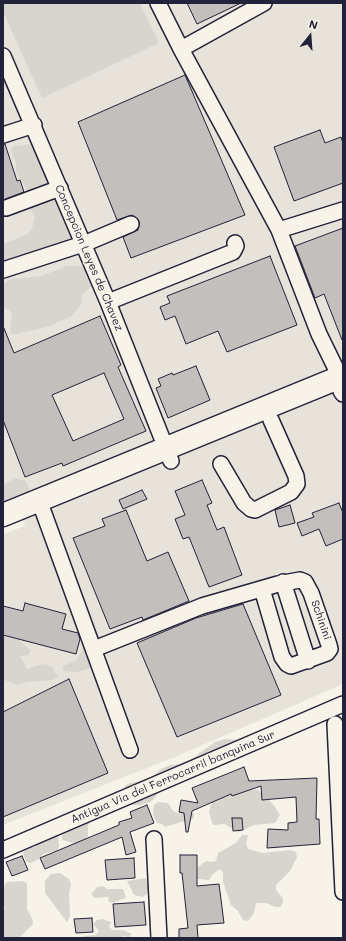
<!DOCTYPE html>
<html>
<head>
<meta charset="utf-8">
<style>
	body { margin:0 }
	#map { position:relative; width:346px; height:941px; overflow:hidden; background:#f7f3e8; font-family:Mali,sans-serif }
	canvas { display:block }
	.frame { position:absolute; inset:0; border:4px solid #22223b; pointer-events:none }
	.north { position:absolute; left:290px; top:16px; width:40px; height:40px; -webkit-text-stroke:3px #f7f3e8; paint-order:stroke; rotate:17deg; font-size:11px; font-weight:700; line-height:16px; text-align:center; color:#22223b }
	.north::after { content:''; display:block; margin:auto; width:14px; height:18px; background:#22223b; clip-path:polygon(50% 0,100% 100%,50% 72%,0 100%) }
</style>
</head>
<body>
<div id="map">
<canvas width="346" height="941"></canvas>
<div class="frame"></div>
<div class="north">N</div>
</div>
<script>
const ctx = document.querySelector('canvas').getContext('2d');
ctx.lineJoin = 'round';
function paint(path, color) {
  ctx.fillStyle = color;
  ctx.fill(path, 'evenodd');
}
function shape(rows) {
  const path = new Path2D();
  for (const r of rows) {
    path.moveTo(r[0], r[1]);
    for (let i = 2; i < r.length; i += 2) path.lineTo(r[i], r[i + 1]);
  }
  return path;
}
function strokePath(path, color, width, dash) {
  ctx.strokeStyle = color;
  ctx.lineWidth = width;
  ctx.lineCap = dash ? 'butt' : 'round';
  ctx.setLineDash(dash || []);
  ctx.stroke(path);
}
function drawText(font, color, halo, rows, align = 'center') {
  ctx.font = font + ' Mali,sans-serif';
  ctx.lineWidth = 3;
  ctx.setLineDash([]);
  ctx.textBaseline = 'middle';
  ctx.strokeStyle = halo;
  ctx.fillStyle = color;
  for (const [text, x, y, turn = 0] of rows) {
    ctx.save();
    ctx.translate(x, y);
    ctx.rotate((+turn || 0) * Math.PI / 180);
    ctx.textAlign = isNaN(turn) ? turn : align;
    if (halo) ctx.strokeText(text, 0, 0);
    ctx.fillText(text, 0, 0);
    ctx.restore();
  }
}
const built = shape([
	[3,3,343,3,343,684,175,757,3,825,3,534,25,526,15,492,3,497]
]);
const green = shape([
	[3,3,140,3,159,43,42,98,3,12],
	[35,144,63,207,75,241,51,262,42,265,27,266,3,277,3,244,28,234,32,229,35,216,29,207,29,193,16,173,16,163,11,150,14,146],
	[66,266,81,266,86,268,93,285,82,294,81,304,72,316,47,327,12,335,10,330,12,316,10,311,3,307,3,284,11,279,42,276],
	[16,478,26,481,30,491,27,500,3,514,3,485],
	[86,623,92,625,98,632,105,649,90,668,78,672,63,671,63,666,77,660,83,648],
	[16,631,20,641,31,651,28,655,20,656,27,669,42,664,48,665,52,667,58,677,53,680,28,682,18,685,4,680,3,632],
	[225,739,236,740,239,743,163,785,154,799,150,802,140,805,129,805,125,791,125,786,130,783,150,779,161,769,170,765,180,764,190,760,215,742],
	[232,788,258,790,273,804,280,815,275,823,254,825,239,832,224,824,214,825,212,823,209,811,213,800],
	[114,794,121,794,92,816,88,826,88,836,85,840,76,844,62,840,62,831,55,819,69,812,95,805,103,798],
	[158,802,168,803,173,811,178,813,194,813,194,818,165,827,162,824,157,823,153,814,154,805],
	[36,828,55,830,58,835,59,845,58,850,43,854,40,858,31,863,26,862,23,853,26,849,36,847,36,843,27,833],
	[242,835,248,835,246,844,248,849,263,853,291,850,296,852,297,857,290,871,276,885,276,890,283,898,283,903,280,907,275,907,266,903,256,903,254,913,248,921,243,920,238,911,231,905,223,882,223,872,220,869,212,875,209,880,189,878,187,872,198,871,198,867,206,861,211,862,216,861,218,853,236,843],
	[60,873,69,879,71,884,69,894,70,916,67,922,45,893,45,881,51,874],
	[146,878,149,889,147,894,143,897,134,895,127,881],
	[22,881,27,883,27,909,32,918,33,924,19,938,3,938,3,913,5,907,3,905,3,887,7,882],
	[103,886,107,889,123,889,126,898,112,903,108,901,109,897,95,898,91,894,97,887],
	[102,919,111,922,109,927,113,930,123,930,132,934,129,937,124,936,119,938,82,938,85,936,96,935,99,931,93,924,97,920]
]);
const building = shape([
	[187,3,241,3,197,24,187,3],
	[185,75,245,215,131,258,123,237,138,230,139,221,132,215,117,220,78,122,185,75],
	[320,130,325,143,341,137,343,143,343,183,294,201,274,147,320,130],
	[5,144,17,181,20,180,24,192,3,200,3,145,5,144],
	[343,228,343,340,342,340,324,294,315,298,295,246,343,228],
	[270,256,297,325,227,352,218,331,186,344,175,316,165,320,160,307,170,303,167,296,270,256],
	[100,316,121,365,118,367,146,431,63,466,62,463,25,477,3,420,3,326,14,353,100,316],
	[104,373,124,419,73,441,52,395,104,373],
	[196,366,210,400,168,418,156,388,161,386,158,379,172,373,173,375,196,366],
	[202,480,212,503,207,505,217,530,224,527,242,575,209,587,189,537,183,539,175,519,185,515,175,491,202,480],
	[142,490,147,499,123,509,119,500,142,490],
	[339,503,343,513,343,539,326,546,319,529,302,536,297,523,314,517,312,513,339,503],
	[290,505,295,523,279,527,275,510,290,505],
	[126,510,147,561,168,552,189,601,143,620,142,617,110,629,73,538,105,526,102,519,126,510],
	[25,603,66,614,62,629,78,633,80,639,76,654,3,635,3,606,23,611,25,603],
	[243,604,281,695,177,737,137,643,196,618,243,604],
	[69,679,108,773,3,817,3,712,69,679],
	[244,767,249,781,317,778,316,819,319,819,320,844,267,848,268,829,288,830,288,823,297,822,296,797,262,800,261,786,232,796,231,794,192,811,188,832,186,832,184,813,179,812,181,800,198,803,192,788,244,767],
	[147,805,154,823,130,832,136,852,126,855,122,837,45,869,40,858,119,825,119,822,132,818,130,812,147,805],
	[232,818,242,818,243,830,233,831,232,818],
	[180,855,197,855,197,886,219,884,224,923,197,925,198,938,179,938,179,929,188,928,182,873,180,873,180,855],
	[22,856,28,870,12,876,6,862,22,856],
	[134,858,135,878,107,880,105,860,134,858],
	[144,902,146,925,115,927,113,904,144,902],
	[92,918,93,932,76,933,74,919,92,918]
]);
const minor = shape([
	[158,3,181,49,279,230,319,334,340,377],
	[181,49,264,3],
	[3,56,108,302,171,461],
	[3,135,34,125],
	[6,208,60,188],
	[279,230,343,210],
	[3,270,86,243,131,224],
	[108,302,233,252,236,246,235,243],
	[341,391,343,394],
	[221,464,244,503,251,509,255,510,291,492,297,484,296,476,271,420],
	[39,500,130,750],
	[283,582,308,661],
	[94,649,202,606,278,584,300,580,305,582,311,593,329,645,330,649,327,653,291,666,287,664,282,657,262,589],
	[335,724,343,892],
	[154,839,159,938],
	[3,850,343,704]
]);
const highway = shape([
	[3,515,343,376]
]);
const streetNames = [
	["Concepcion Leyes de Chavez",89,258,67],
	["Schinini",321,620,71],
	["Antigua Via del Ferrocarril banquina Sur",173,777,-23]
];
paint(built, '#e7e3db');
paint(green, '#d8d5cf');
paint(building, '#c2bfbd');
strokePath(building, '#22223b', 1);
strokePath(minor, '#22223b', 18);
strokePath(highway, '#22223b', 25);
strokePath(minor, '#f7f3e8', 15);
strokePath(highway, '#f7f3e8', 22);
drawText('11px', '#22223b', '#f7f3e8', streetNames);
</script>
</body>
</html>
